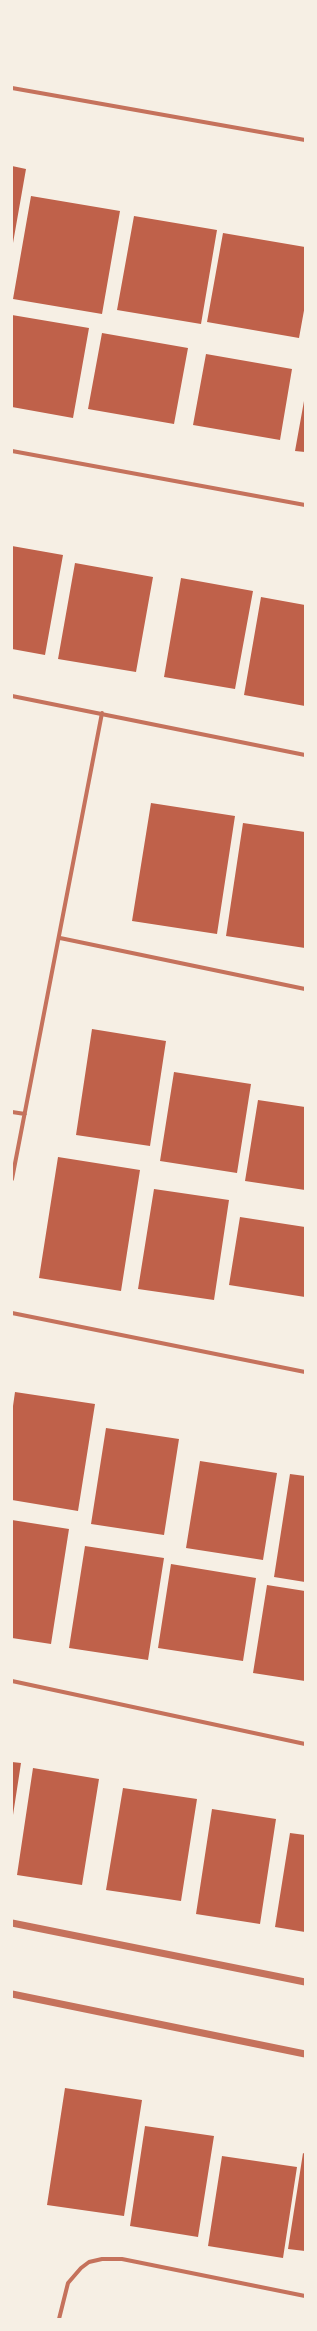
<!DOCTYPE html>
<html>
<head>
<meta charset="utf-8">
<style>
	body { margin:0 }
	#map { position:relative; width:317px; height:2331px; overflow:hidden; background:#f6efe4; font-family:Inter,sans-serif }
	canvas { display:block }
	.frame { position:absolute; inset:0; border:13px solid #f6efe4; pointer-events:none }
</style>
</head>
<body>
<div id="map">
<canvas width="317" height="2331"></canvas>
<div class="frame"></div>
</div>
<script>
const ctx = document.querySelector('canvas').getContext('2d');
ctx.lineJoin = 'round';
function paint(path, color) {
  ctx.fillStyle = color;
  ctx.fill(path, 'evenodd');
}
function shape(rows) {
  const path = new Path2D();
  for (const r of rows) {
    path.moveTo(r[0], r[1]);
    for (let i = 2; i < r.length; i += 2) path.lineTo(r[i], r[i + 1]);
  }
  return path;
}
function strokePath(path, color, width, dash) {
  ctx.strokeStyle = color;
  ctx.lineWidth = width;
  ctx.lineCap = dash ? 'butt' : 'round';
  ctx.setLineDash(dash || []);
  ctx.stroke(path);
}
const building = shape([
	[12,166,26,169,13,243,12,243],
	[31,196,120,211,102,314,13,299],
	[134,216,217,230,201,324,117,310],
	[223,233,305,247,305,305,299,338,207,322],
	[12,315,89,328,73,418,12,407],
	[102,333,188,348,174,424,88,409],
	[206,354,292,369,280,440,193,425],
	[304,401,305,401,305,452,295,451],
	[12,546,63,555,45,655,12,649],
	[75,563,153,577,136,672,58,659],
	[181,578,253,591,235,689,164,677],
	[261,597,305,605,305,706,244,695],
	[151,803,235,816,217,934,132,921],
	[243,823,305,832,305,948,226,936],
	[92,1029,166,1041,150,1146,76,1135],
	[174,1072,251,1084,237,1173,160,1161],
	[258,1100,305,1107,305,1190,245,1181],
	[58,1157,140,1170,121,1291,39,1278],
	[154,1189,229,1200,214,1300,138,1289],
	[240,1217,305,1227,305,1297,229,1285],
	[15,1392,95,1404,78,1511,12,1500,12,1413],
	[106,1428,179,1439,164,1535,91,1524],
	[200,1461,277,1473,263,1560,186,1548],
	[290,1474,305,1476,305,1582,274,1577],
	[12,1520,69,1529,51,1644,12,1638],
	[85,1546,164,1558,148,1660,69,1648],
	[171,1564,256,1578,243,1661,158,1648],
	[267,1585,305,1591,305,1681,253,1673],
	[12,1762,21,1763,13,1815,12,1815],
	[33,1768,99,1779,82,1885,17,1875],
	[123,1788,197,1799,181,1901,106,1890],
	[212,1809,276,1819,260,1924,196,1914],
	[290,1833,305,1835,305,1932,275,1927],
	[65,2088,142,2100,124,2216,47,2205],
	[145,2126,214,2136,198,2237,130,2226],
	[303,2153,305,2154,305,2251,288,2249],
	[222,2156,297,2167,283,2258,208,2246]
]);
const minor = shape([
	[12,88,305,140],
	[12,451,305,505],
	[12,696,305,755],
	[60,938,305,989],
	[12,1112,25,1114],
	[12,1179,102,713],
	[12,1313,305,1372],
	[12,1681,305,1744],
	[59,2319,68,2283,81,2268,89,2262,102,2259,122,2259,305,2296]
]);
const tertiary = shape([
	[12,1923,305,1982],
	[12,1994,305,2054]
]);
paint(building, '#bf614a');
strokePath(minor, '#c5725c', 4);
strokePath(tertiary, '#c5725c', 7);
</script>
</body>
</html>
